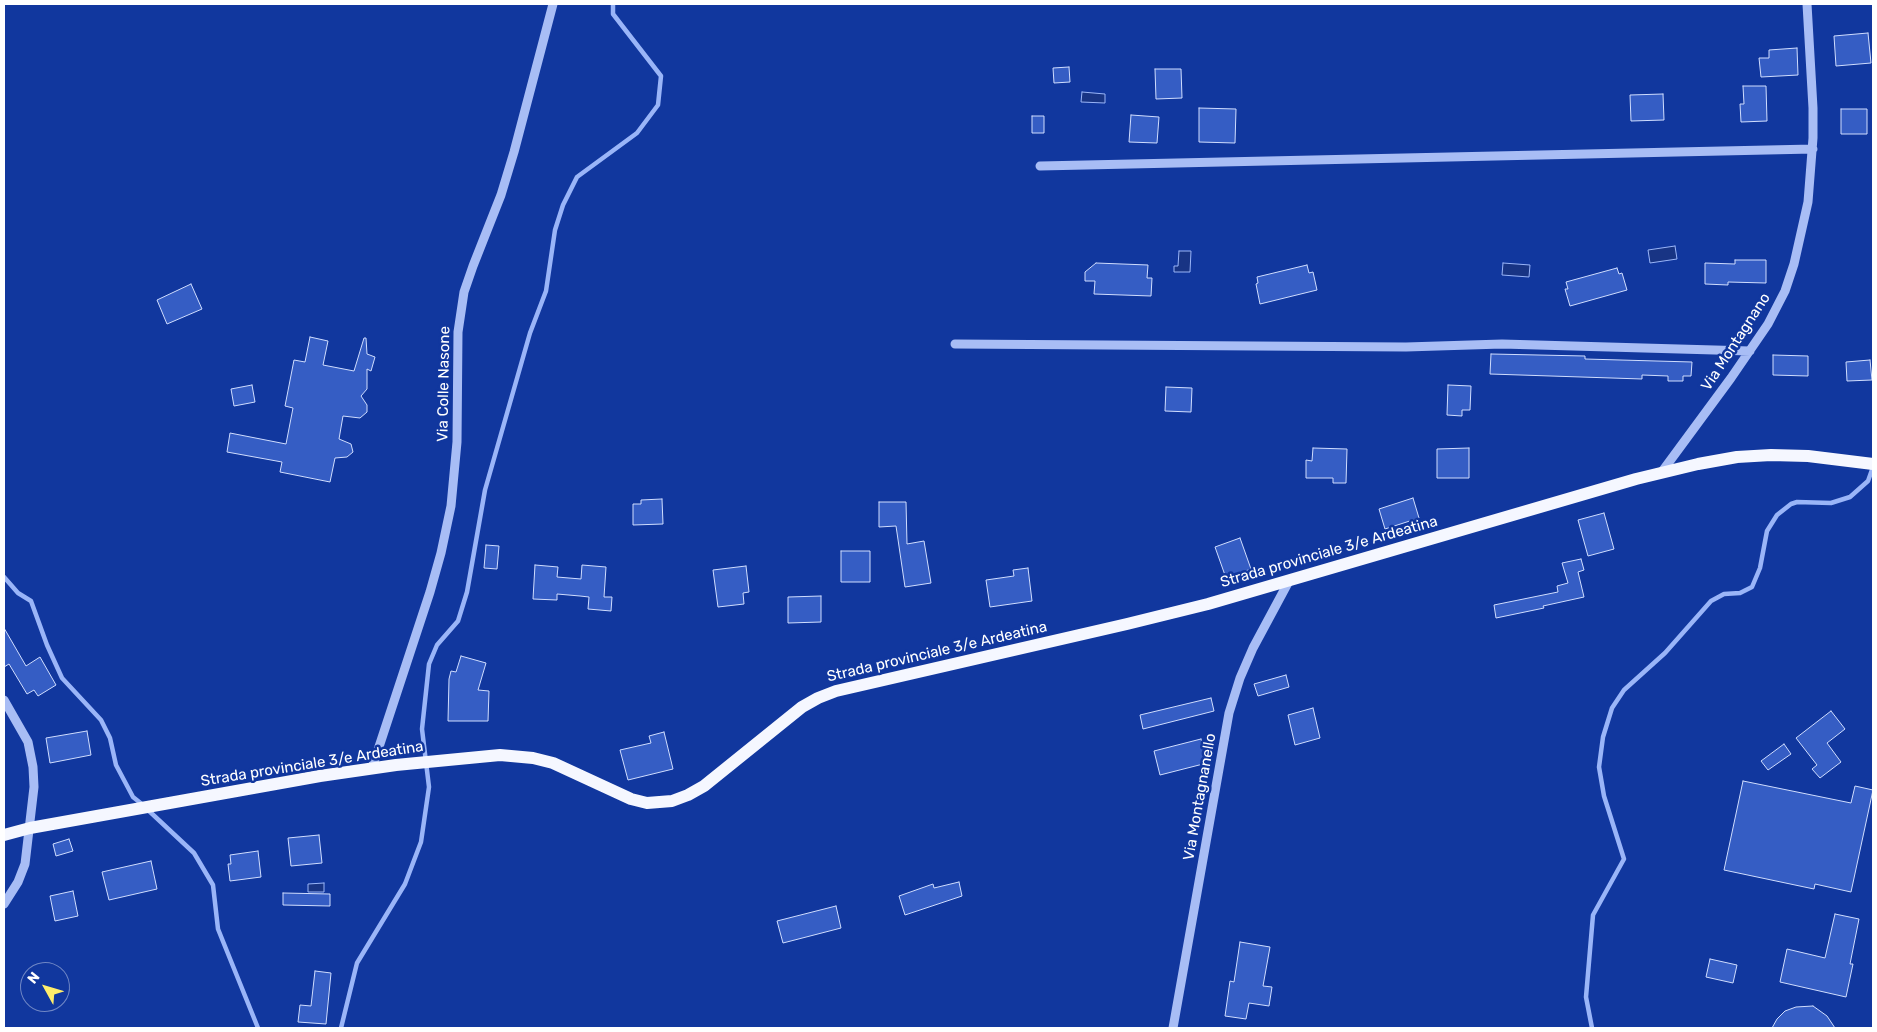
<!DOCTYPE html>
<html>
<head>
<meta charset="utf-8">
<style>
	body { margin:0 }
	#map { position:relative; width:1877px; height:1032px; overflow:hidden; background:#11379e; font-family:Rubik,sans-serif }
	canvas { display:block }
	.frame { position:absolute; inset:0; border:5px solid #fff; pointer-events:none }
	.north { position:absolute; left:20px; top:962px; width:50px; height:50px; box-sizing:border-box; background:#11379e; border:1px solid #7087c5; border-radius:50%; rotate:309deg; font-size:14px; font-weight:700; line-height:20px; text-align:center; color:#fff }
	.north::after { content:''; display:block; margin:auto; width:18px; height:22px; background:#ffed6b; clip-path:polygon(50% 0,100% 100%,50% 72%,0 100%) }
</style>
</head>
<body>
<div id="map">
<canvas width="1877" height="1032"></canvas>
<div class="frame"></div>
<div class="north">N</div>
</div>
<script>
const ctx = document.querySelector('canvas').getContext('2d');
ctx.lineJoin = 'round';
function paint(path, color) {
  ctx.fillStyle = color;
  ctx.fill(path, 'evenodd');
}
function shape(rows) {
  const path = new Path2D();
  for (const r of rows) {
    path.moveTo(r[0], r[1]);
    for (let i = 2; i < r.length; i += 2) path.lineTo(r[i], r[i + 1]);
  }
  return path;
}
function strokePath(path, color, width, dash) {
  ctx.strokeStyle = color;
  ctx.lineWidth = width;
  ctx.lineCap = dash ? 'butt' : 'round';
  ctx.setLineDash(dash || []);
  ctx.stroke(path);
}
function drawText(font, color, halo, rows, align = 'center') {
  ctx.font = font + ' Rubik,sans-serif';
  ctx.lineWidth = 5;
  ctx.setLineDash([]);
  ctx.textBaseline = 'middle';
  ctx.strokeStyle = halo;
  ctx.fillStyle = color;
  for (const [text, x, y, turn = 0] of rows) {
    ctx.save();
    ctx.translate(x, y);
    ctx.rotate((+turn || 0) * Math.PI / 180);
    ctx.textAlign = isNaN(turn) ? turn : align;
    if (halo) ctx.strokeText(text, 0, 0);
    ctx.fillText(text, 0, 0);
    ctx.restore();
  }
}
const water = shape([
	[1082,92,1105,94,1105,103,1081,102,1082,92],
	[1675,246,1677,259,1650,263,1648,250,1675,246],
	[1179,251,1191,251,1190,272,1174,272,1174,266,1178,266,1179,251],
	[1503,263,1530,265,1529,277,1502,275,1503,263],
	[324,883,324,892,308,892,308,884,324,883]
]);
const stream = shape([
	[4,577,18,593,31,601,47,645,62,678,101,720,110,738,116,765,133,797,143,805],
	[148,810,194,853,213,885,218,929,258,1028],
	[341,1028,357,963,405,884,421,842,429,787,422,729,429,664,437,645,458,621,467,592,485,490,530,333,546,291,555,230,563,205,577,177,637,133,658,105,661,76,613,14,613,4],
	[1592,1028,1586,997,1593,915,1624,859,1604,796,1599,767,1603,737,1612,708,1624,690,1665,653,1711,601,1724,594,1740,593,1752,587,1760,568,1767,531,1777,515,1791,504,1797,502,1831,503,1850,497,1868,481,1873,467]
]);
const building = shape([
	[1868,33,1871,63,1836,66,1834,36,1868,33],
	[1797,48,1798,75,1761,77,1759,58,1769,58,1769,50,1797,48],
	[1069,67,1070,82,1054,83,1053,68,1069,67],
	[1155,69,1181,69,1182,98,1156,99,1155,69],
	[1743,86,1766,86,1767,121,1741,122,1740,104,1744,104,1743,86],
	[1663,94,1664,120,1631,121,1630,95,1663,94],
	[1199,108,1236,109,1235,143,1199,142,1199,108],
	[1841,109,1867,109,1867,134,1841,134,1841,109],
	[1131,115,1159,117,1157,143,1129,142,1131,115],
	[1032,116,1044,116,1044,133,1032,133,1032,116],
	[1735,260,1766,260,1766,283,1728,282,1728,285,1705,284,1705,263,1735,264,1735,260],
	[1096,263,1148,265,1147,278,1152,278,1151,296,1094,294,1095,281,1085,281,1085,272,1096,263],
	[1307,265,1309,273,1313,272,1317,290,1260,304,1256,284,1258,283,1257,277,1307,265],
	[1617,268,1619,274,1622,273,1627,290,1570,306,1565,289,1568,289,1566,282,1617,268],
	[191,284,202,309,167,324,157,300,191,284],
	[310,337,328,341,323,365,354,371,364,338,366,338,367,354,375,357,371,371,367,369,367,389,361,396,367,405,367,412,360,418,343,416,339,439,351,444,353,452,347,457,335,458,330,482,280,472,282,462,227,452,230,433,286,444,293,408,285,406,294,360,305,362,310,337],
	[1491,354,1585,356,1585,359,1692,362,1691,376,1683,376,1683,381,1668,381,1668,376,1642,375,1642,379,1490,374,1491,354],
	[1773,355,1808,356,1808,376,1773,375,1773,355],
	[1870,360,1872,380,1847,381,1846,362,1870,360],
	[252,385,255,402,234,406,231,389,252,385],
	[1448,385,1471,386,1470,410,1462,410,1462,416,1447,415,1448,385],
	[1166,387,1192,388,1191,412,1165,411,1166,387],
	[1313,448,1347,449,1346,483,1333,483,1333,478,1306,478,1306,460,1312,461,1313,448],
	[1469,448,1469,478,1437,478,1437,449,1469,448],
	[1413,498,1419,518,1385,529,1379,509,1413,498],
	[662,499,663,524,633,525,633,504,641,504,641,500,662,499],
	[879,502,906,502,907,544,924,541,931,583,905,587,896,526,879,527,879,502],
	[1604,513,1614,549,1588,556,1578,520,1604,513],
	[1240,538,1251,569,1226,578,1215,547,1240,538],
	[486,545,499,546,497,569,484,568,486,545],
	[841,551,870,551,870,582,841,582,841,551],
	[1581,559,1584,570,1578,572,1584,597,1543,606,1544,608,1496,618,1494,605,1558,592,1557,586,1568,583,1562,563,1581,559],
	[535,565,558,567,557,577,581,579,582,565,606,567,604,597,612,597,611,611,588,609,589,597,580,596,557,594,557,600,533,599,535,565],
	[746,566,749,592,743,593,744,604,718,607,713,570,746,566],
	[1028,568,1032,601,990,607,986,580,1014,576,1013,570,1028,568],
	[821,596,821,622,788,623,788,597,821,596],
	[4,628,26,666,40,657,56,685,38,696,34,690,27,694,9,664,4,667,4,628],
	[461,656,486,663,478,690,489,691,488,721,448,721,449,679,451,671,456,672,461,656],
	[1286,675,1289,687,1258,696,1254,684,1286,675],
	[1211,698,1214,711,1143,729,1140,715,1211,698],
	[1313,708,1320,738,1295,745,1288,715,1313,708],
	[1831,711,1845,729,1827,743,1841,762,1820,778,1812,769,1817,765,1796,738,1831,711],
	[87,731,91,755,50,763,46,738,87,731],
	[664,732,673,769,628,780,620,750,651,743,649,736,664,732],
	[1201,739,1207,763,1160,775,1154,751,1201,739],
	[1784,744,1791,754,1768,770,1761,761,1784,744],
	[1743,781,1851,803,1855,786,1873,790,1851,892,1815,884,1814,889,1724,870,1743,781],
	[319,835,322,863,291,866,288,838,319,835],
	[69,839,73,851,56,856,53,844,69,839],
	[258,851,261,877,230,881,228,864,231,864,230,855,258,851],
	[151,861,157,889,109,900,102,872,151,861],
	[959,882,962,896,905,915,899,896,933,884,934,888,959,882],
	[73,891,78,916,55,921,50,896,73,891],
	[283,893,330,894,330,906,283,905,283,893],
	[836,906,841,928,783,943,777,921,836,906],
	[1835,914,1859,919,1850,964,1853,964,1846,997,1780,982,1787,949,1825,958,1835,914],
	[1240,942,1270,947,1263,986,1272,987,1269,1006,1249,1003,1246,1019,1225,1016,1230,981,1234,982,1240,942],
	[1710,959,1737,965,1733,983,1706,977,1710,959],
	[315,971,331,973,326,1024,298,1022,300,1005,311,1006,315,971],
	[1813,1006,1827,1016,1835,1028,1772,1028,1777,1019,1785,1011,1796,1007,1813,1006]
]);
const minor = shape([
	[1040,166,1813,149],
	[955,344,1406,347,1502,344,1750,351],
	[1661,473,1731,378,1768,324,1785,291,1794,264,1808,202,1813,138,1813,108,1807,4],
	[4,700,28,742,33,767,34,787,25,864,18,882,4,904],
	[372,768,430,592,441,553,451,506,457,442,458,332,464,292,473,266,501,195,514,152,553,4],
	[1173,1028,1229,713,1240,678,1253,648,1289,581]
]);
const major = shape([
	[4,835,30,828,320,776,396,765,500,755,533,758,553,763,631,799,647,803,672,801,688,795,704,786,802,707,818,698,836,691,1127,624,1208,604,1636,479,1698,464,1737,457,1771,455,1808,456,1873,464]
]);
const streetNames = [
	["Via Montagnano",1736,342,-57],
	["Via Colle Nasone",444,384,-89],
	["Strada provinciale 3/e Ardeatina",1329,552,-16],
	["Strada provinciale 3/e Ardeatina",937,652,-13],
	["Strada provinciale 3/e Ardeatina",312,764,-9],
	["Via Montagnanello",1200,797,-80]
];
paint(water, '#183484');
strokePath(water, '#9ab5f8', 1);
strokePath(stream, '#9ab5f8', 4.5);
paint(building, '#355dc4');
strokePath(building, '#d0ddfe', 1);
strokePath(minor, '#a8bdf5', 9);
strokePath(major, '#f5f7ff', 12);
drawText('15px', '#fff', '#11379e', streetNames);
</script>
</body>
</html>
